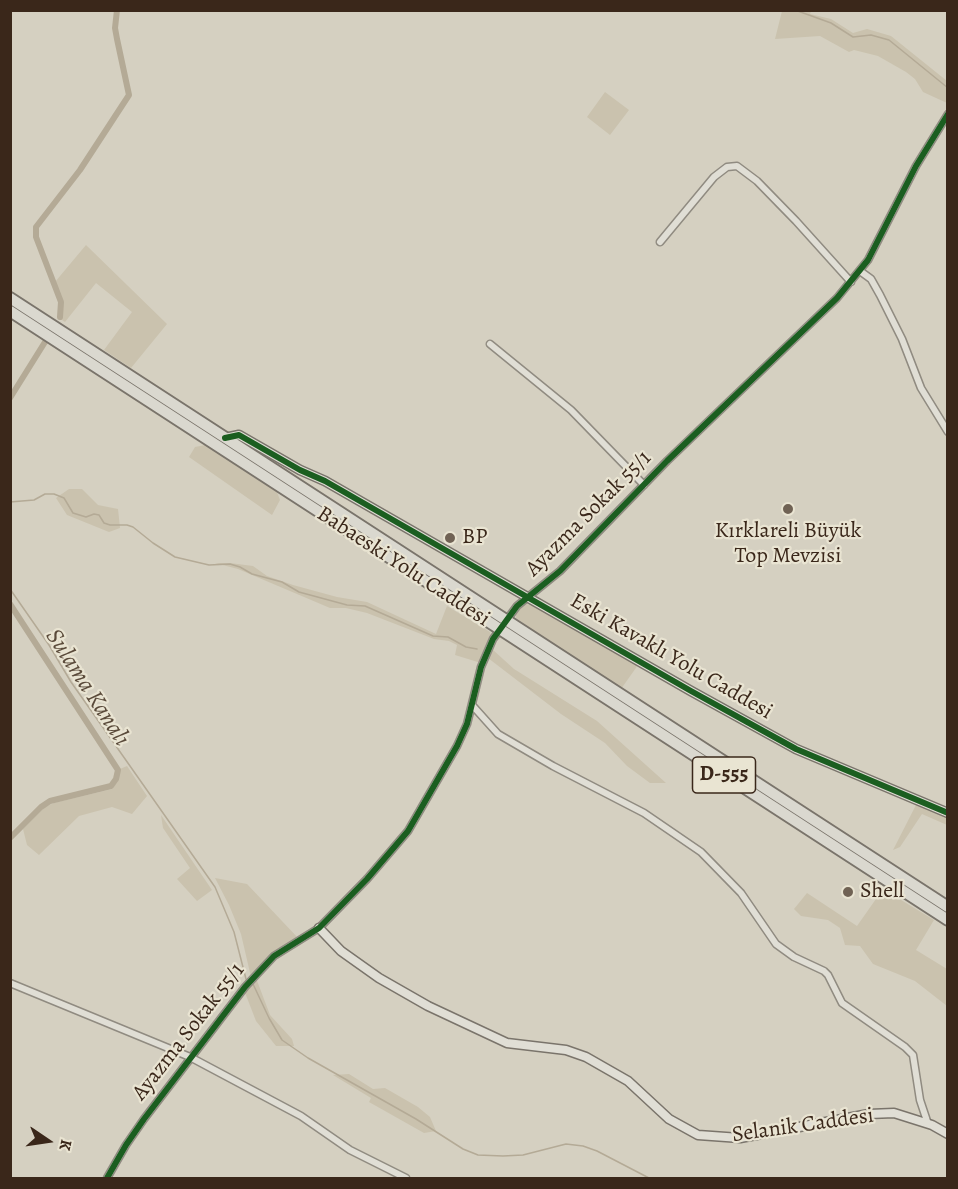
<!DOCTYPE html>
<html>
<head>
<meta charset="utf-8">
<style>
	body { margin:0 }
	#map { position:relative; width:958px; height:1189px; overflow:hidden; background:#d5d0c1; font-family:Alegreya,serif }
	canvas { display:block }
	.frame { position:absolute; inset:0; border:12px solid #3a271a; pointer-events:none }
	.north { position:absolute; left:18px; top:1111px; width:60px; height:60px; -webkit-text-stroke:4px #e9e4d2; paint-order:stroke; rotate:103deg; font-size:16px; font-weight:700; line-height:24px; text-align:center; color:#3a271a }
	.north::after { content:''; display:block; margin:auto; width:21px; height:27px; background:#3a271a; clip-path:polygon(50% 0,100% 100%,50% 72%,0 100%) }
</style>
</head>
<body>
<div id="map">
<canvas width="958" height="1189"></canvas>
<div class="frame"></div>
<div class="north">K</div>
</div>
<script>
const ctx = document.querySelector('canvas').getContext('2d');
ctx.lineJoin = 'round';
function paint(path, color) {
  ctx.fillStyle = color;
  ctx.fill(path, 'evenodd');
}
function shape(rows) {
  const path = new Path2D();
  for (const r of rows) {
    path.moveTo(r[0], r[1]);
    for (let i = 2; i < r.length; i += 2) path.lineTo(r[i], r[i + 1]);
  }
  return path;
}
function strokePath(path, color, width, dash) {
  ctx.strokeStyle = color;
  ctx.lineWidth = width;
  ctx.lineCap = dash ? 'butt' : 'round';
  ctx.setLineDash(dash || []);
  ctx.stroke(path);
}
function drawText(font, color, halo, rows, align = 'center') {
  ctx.font = font + ' Alegreya,serif';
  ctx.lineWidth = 4.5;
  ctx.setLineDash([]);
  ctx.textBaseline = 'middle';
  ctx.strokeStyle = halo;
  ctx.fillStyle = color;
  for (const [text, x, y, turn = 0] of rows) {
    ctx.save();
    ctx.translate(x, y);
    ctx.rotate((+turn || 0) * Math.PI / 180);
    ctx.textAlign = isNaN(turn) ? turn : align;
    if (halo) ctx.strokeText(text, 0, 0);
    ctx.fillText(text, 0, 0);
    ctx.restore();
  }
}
const green = shape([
	[782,11,811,11,810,14,831,19,853,33,867,29,891,36,947,81,947,103,923,92,915,79,906,72,878,56,854,50,849,52,820,36,775,39],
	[605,92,629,110,610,135,587,117],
	[86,245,167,324,131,368,104,350,132,312,96,283,65,322,59,318,62,310,62,302,55,282],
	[205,445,277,492,280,500,272,515,189,457,195,447],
	[69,489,82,489,98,505,118,509,120,528,109,532,67,515,56,498],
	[215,563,230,563,253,566,267,576,293,585,337,597,367,602,436,634,447,606,490,632,491,638,481,663,455,655,457,645,449,641,434,639,367,613,346,608,330,608,238,569],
	[524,604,535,605,638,665,621,689,561,651,516,618,516,613],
	[492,649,514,669,597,721,666,783,650,783,627,766,605,743,561,714,488,658],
	[127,766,147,796,132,814,112,807,79,816,39,855,27,845,23,829,45,807,54,803,112,789,118,781,120,769],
	[916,805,947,817,947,825,922,814,900,847,893,850],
	[161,815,212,890,197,901,177,879,190,868,163,828],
	[215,878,247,884,299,939,251,977,241,934,229,905],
	[883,889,934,920,916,950,947,969,947,1006,915,981,873,964,860,946,845,945,840,928,828,920,801,916,794,909,807,893,857,926],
	[256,978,270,1015,292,1039,294,1046,276,1046,256,1021,244,990],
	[349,1074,373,1089,385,1088,418,1107,430,1117,436,1131,424,1133,369,1102,371,1098,333,1075]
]);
const stream = shape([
	[795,10,831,23,853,37,871,35,889,40,948,88],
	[10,502,34,500,45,494,54,494,64,498,73,513,86,517,94,514,99,515,104,523,110,525,127,525,133,527,153,543,175,557,209,565,230,564,240,567,252,574,282,582,299,592,347,605,365,606,433,636,448,637,466,647,477,649],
	[10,589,49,645,71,682,215,887,234,932,246,979],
	[253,984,269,1018,282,1040,308,1058,416,1119,463,1149,478,1155,503,1156,523,1155,566,1144,583,1146,597,1151,649,1178]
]);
const canal = shape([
	[60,317,61,302,36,237,36,227,80,170,129,95,117,39,115,28,117,10],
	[10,398,45,342],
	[10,604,118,770,116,779,111,786,50,801,41,807,10,838]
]);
const street = shape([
	[660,242,714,177,727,167,737,166,757,181,796,221,851,282],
	[860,271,871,279,880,295,902,339,921,388,948,432],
	[490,344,571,410,644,485],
	[472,705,498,734,553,766,644,813,701,852,741,893,776,944,794,957,824,971,828,975,842,1003,905,1047,913,1055,920,1100,928,1124],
	[10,983,190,1057,301,1116,350,1150,406,1178],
	[107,1178,126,1145,144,1119,245,987,274,956,319,928,367,879,408,831,457,746,467,724,481,667,493,639,517,606,560,571,667,461,837,298,868,260,916,166,948,114]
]);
const secondary = shape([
	[225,438,239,435,300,470,325,481,691,691,796,749,948,813],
	[319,928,341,951,379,978,428,1006,507,1043,566,1050,586,1057,628,1081,669,1119,698,1135,740,1138,869,1114,894,1113,932,1125,948,1134]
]);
const highway = shape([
	[10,298,948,907],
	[10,311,948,920]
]);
const cycleway = shape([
	[225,438,239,435,300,470,325,481,691,691,796,749,948,813],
	[107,1178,126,1145,144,1119,245,987,274,956,319,928,367,879,408,831,457,746,467,724,481,667,493,639,517,606,560,571,667,461,837,298,868,260,916,166,948,114]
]);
const markers = [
	[788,509,6,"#706254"],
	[450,538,6,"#706254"],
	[848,892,6,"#706254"]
];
const shields = [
	[724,775,63]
];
const shieldNames = [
	["D-555",724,775]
];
const streetNames = [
	["Ayazma Sokak 55/1",589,514,-45],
	["Babaeski Yolu Caddesi",403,567,33],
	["Eski Kavaklı Yolu Caddesi",671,657,30],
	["Ayazma Sokak 55/1",189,1032,-52],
	["Selanik Caddesi",803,1126,-8]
];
const poiNames = [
	["Kırklareli Büyük",788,532,"center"],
	["Top Mevzisi",788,557,"center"],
	["BP",462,538],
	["Shell",860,892]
];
const waterNames = [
	["Sulama Kanalı",87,688,57]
];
paint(green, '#cac2ae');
strokePath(stream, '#b4aa96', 1.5);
strokePath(canal, '#b4aa96', 6);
strokePath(street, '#908b81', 9);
strokePath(secondary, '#7a746b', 11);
strokePath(highway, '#7a746b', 14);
strokePath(street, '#e0ded5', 6);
strokePath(secondary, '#e0ded5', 8);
strokePath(highway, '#dad8cf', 10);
strokePath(cycleway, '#1b5e20', 6);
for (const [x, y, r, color] of markers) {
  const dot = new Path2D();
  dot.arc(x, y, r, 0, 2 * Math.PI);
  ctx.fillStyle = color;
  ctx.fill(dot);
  strokePath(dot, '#e9e4d2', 2);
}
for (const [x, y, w] of shields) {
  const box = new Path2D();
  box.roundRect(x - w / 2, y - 18, w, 36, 4.5);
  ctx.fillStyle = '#e9e4d2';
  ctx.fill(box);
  strokePath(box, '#3a271a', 1.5);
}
drawText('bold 21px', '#3a271a', null, shieldNames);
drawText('22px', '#3a271a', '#e9e4d2', streetNames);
drawText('22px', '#3a271a', '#e9e4d2', poiNames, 'left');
drawText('italic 24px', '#5a4a3a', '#e9e4d2', waterNames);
</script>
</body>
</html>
